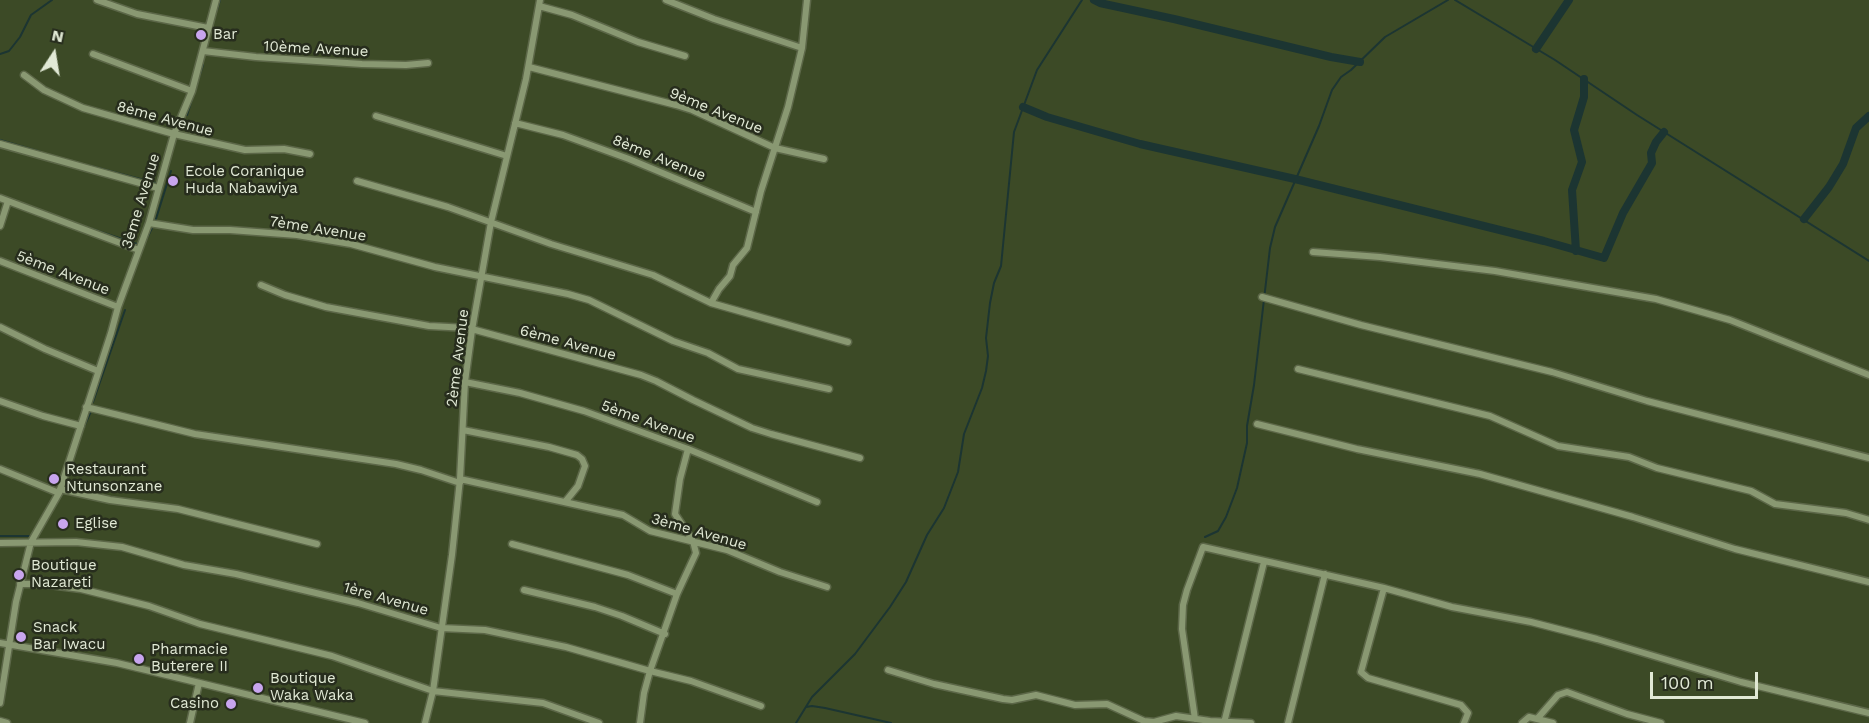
<!DOCTYPE html>
<html>
<head>
<meta charset="utf-8">
<style>
	body { margin:0 }
	#map { position:relative; width:1869px; height:723px; overflow:hidden; background:#3c4a26; font-family:"Work Sans",sans-serif }
	canvas { display:block }
	.north { position:absolute; left:24px; top:24px; width:60px; height:60px; -webkit-text-stroke:4px #272d1d; paint-order:stroke; rotate:12deg; font-size:16px; font-weight:700; line-height:24px; text-align:center; color:#e1e9d5 }
	.north::after { content:''; display:block; margin:auto; width:21px; height:27px; background:#e1e9d5; clip-path:polygon(50% 0,100% 100%,50% 72%,0 100%) }
	.scale { position:absolute; left:1650px; top:672px; width:108px; height:27px; box-sizing:border-box; border:3px solid #e1e9d5; border-top:0; padding-left:8px; font-size:18px; line-height:21px; white-space:nowrap; color:#e1e9d5; -webkit-text-stroke:4px #272d1d; paint-order:stroke }
</style>
</head>
<body>
<div id="map">
<canvas width="1869" height="723"></canvas>
<div class="north">N</div>
<div class="scale">100 m</div>
</div>
<script>
const ctx = document.querySelector('canvas').getContext('2d');
ctx.lineJoin = 'round';
function shape(rows) {
  const path = new Path2D();
  for (const r of rows) {
    path.moveTo(r[0], r[1]);
    for (let i = 2; i < r.length; i += 2) path.lineTo(r[i], r[i + 1]);
  }
  return path;
}
function strokePath(path, color, width, dash) {
  ctx.strokeStyle = color;
  ctx.lineWidth = width;
  ctx.lineCap = dash ? 'butt' : 'round';
  ctx.setLineDash(dash || []);
  ctx.stroke(path);
}
function drawText(font, color, halo, rows, align = 'center') {
  ctx.font = font + ' "Work Sans",sans-serif';
  ctx.lineWidth = 5;
  ctx.setLineDash([]);
  ctx.textBaseline = 'middle';
  ctx.strokeStyle = halo;
  ctx.fillStyle = color;
  for (const [text, x, y, turn = 0] of rows) {
    ctx.save();
    ctx.translate(x, y);
    ctx.rotate((+turn || 0) * Math.PI / 180);
    ctx.textAlign = isNaN(turn) ? turn : align;
    if (halo) ctx.strokeText(text, 0, 0);
    ctx.fillText(text, 0, 0);
    ctx.restore();
  }
}
const stream = shape([
	[1455,0,1555,60,1637,115,1869,261],
	[217,10,220,0],
	[0,54,9,51,20,37,31,15,52,0],
	[187,115,203,65],
	[0,140,41,152],
	[87,165,163,185],
	[155,222,171,171],
	[80,225,140,245],
	[145,242,153,226],
	[93,402,125,310],
	[82,431,92,409],
	[0,536,31,536],
	[1205,537,1218,531,1226,517,1237,488,1247,443,1247,426,1254,385,1270,248,1275,227,1319,126,1332,90,1341,77,1351,70,1385,37,1448,0],
	[806,707,812,706,825,708,891,723],
	[796,723,812,697,855,654,890,607,906,582,927,535,944,508,958,472,964,434,982,388,986,371,988,356,986,338,990,303,994,283,1001,266,1014,132,1037,70,1082,0]
]);
const canal = shape([
	[1094,0,1100,3,1174,19,1331,57,1360,62],
	[1536,49,1569,0],
	[1023,107,1047,117,1140,144,1295,179,1544,241,1604,258,1623,213,1652,163,1651,153,1656,142,1664,132],
	[1804,219,1829,187,1843,164,1856,128,1869,116],
	[1576,251,1572,190,1582,162,1574,130,1584,97,1584,79]
]);
const street = shape([
	[97,0,137,14,208,28],
	[666,0,714,19,802,48],
	[539,6,572,15,638,42,685,56],
	[203,51,256,57,362,64,406,65,428,63],
	[93,54,192,91],
	[529,67,676,105,692,110,775,148,824,159],
	[24,75,44,90,83,108,174,134,245,150,284,149,310,154],
	[376,116,507,156],
	[515,123,563,135,629,159,756,212],
	[0,144,158,188],
	[357,181,448,207,551,244,653,275,711,303,719,289,730,276,733,265,747,248,761,191,788,107,802,48,807,0],
	[0,198,139,250],
	[149,223,193,230,230,230,297,235,351,244,435,267,568,294,589,300,673,341,708,353,738,369,829,389],
	[0,226,8,201],
	[1313,252,1380,257,1495,271,1656,299,1730,320,1869,375],
	[0,261,118,307],
	[261,285,285,295,326,307,429,326,468,328,641,375,656,381,693,400,752,428,771,434,860,458],
	[1262,297,1361,325,1552,372,1647,401,1869,458],
	[711,303,848,342],
	[0,327,45,349,98,371],
	[1298,369,1490,416,1558,446,1629,457,1657,468,1751,491,1775,504,1846,513,1869,520],
	[465,382,520,393,584,411,688,449,817,502],
	[0,401,43,416,81,426],
	[86,407,195,434,396,464,421,470,460,483],
	[1257,424,1357,449,1480,474,1633,517,1735,549,1869,582],
	[463,430,549,447,577,455,582,459,585,466,578,486,565,502],
	[0,469,59,493],
	[460,479,623,515,650,531,727,550,780,572,827,587],
	[60,489,110,500,178,509,317,544],
	[0,543,76,542,122,547,184,565,236,574,358,603,441,628,485,630,566,647,650,671,691,681,761,706],
	[512,544,628,575,677,594],
	[20,584,42,584,81,589,149,606,200,624,332,656,433,691,543,703,599,723],
	[1384,588,1361,672,1368,678,1461,705,1468,713,1464,723],
	[524,590,595,607,622,616,665,634],
	[0,643,117,663,365,723],
	[888,670,934,684,1003,699,1012,700,1036,695,1075,705,1107,704,1144,721,1154,722,1176,716,1210,721,1251,723],
	[0,703,16,602,31,542,59,493,111,333,118,307,149,223,174,134,192,91,216,0],
	[1195,719,1182,629,1183,605,1187,590,1203,547,1384,588,1452,607,1531,622,1597,639,1741,682,1869,713],
	[1537,719,1553,723],
	[0,721,7,723],
	[190,723,199,683],
	[425,723,433,691,452,555,460,479,465,382,472,330,491,222,526,79,540,0],
	[640,723,644,693,650,671,677,594,696,553,693,541,675,514,680,479,688,449],
	[1224,723,1264,562],
	[1288,723,1325,574],
	[1522,723,1529,717,1537,719,1558,695,1567,692,1627,714,1661,723]
]);
const markers = [
	[201,35,6,"#c8a5ee"],
	[173,181,6,"#c8a5ee"],
	[54,479,6,"#c8a5ee"],
	[63,524,6,"#c8a5ee"],
	[19,575,6,"#c8a5ee"],
	[21,637,6,"#c8a5ee"],
	[139,659,6,"#c8a5ee"],
	[258,688,6,"#c8a5ee"],
	[231,704,6,"#c8a5ee"]
];
const poiNames = [
	["Bar",213,35],
	["Ecole Coranique",185,172],
	["Huda Nabawiya",185,189],
	["Restaurant",66,470],
	["Ntunsonzane",66,487],
	["Eglise",75,524],
	["Boutique",31,566],
	["Nazareti",31,583],
	["Snack",33,628],
	["Bar Iwacu",33,645],
	["Pharmacie",151,650],
	["Buterere II",151,667],
	["Boutique",270,679],
	["Waka Waka",270,696],
	["Casino",219,704,"right"]
];
const streetNames = [
	["10ème Avenue",316,49,3],
	["9ème Avenue",716,111,22],
	["8ème Avenue",165,119,15],
	["8ème Avenue",659,158,22],
	["3ème Avenue",141,201,-73],
	["7ème Avenue",318,229,9],
	["5ème Avenue",63,273,21],
	["6ème Avenue",568,343,15],
	["2ème Avenue",458,358,-83],
	["5ème Avenue",648,422,20],
	["3ème Avenue",699,532,16],
	["1ère Avenue",386,599,16]
];
strokePath(stream, '#1c3532', 2);
strokePath(canal, '#1c3532', 8);
strokePath(street, '#5c6748', 9);
strokePath(street, '#899872', 6);
for (const [x, y, r, color] of markers) {
  const dot = new Path2D();
  dot.arc(x, y, r, 0, 2 * Math.PI);
  ctx.fillStyle = color;
  ctx.fill(dot);
  strokePath(dot, '#272d1d', 2);
}
drawText('15px', '#e1e9d5', '#272d1d', poiNames, 'left');
drawText('15px', '#e1e9d5', '#272d1d', streetNames);
</script>
</body>
</html>
